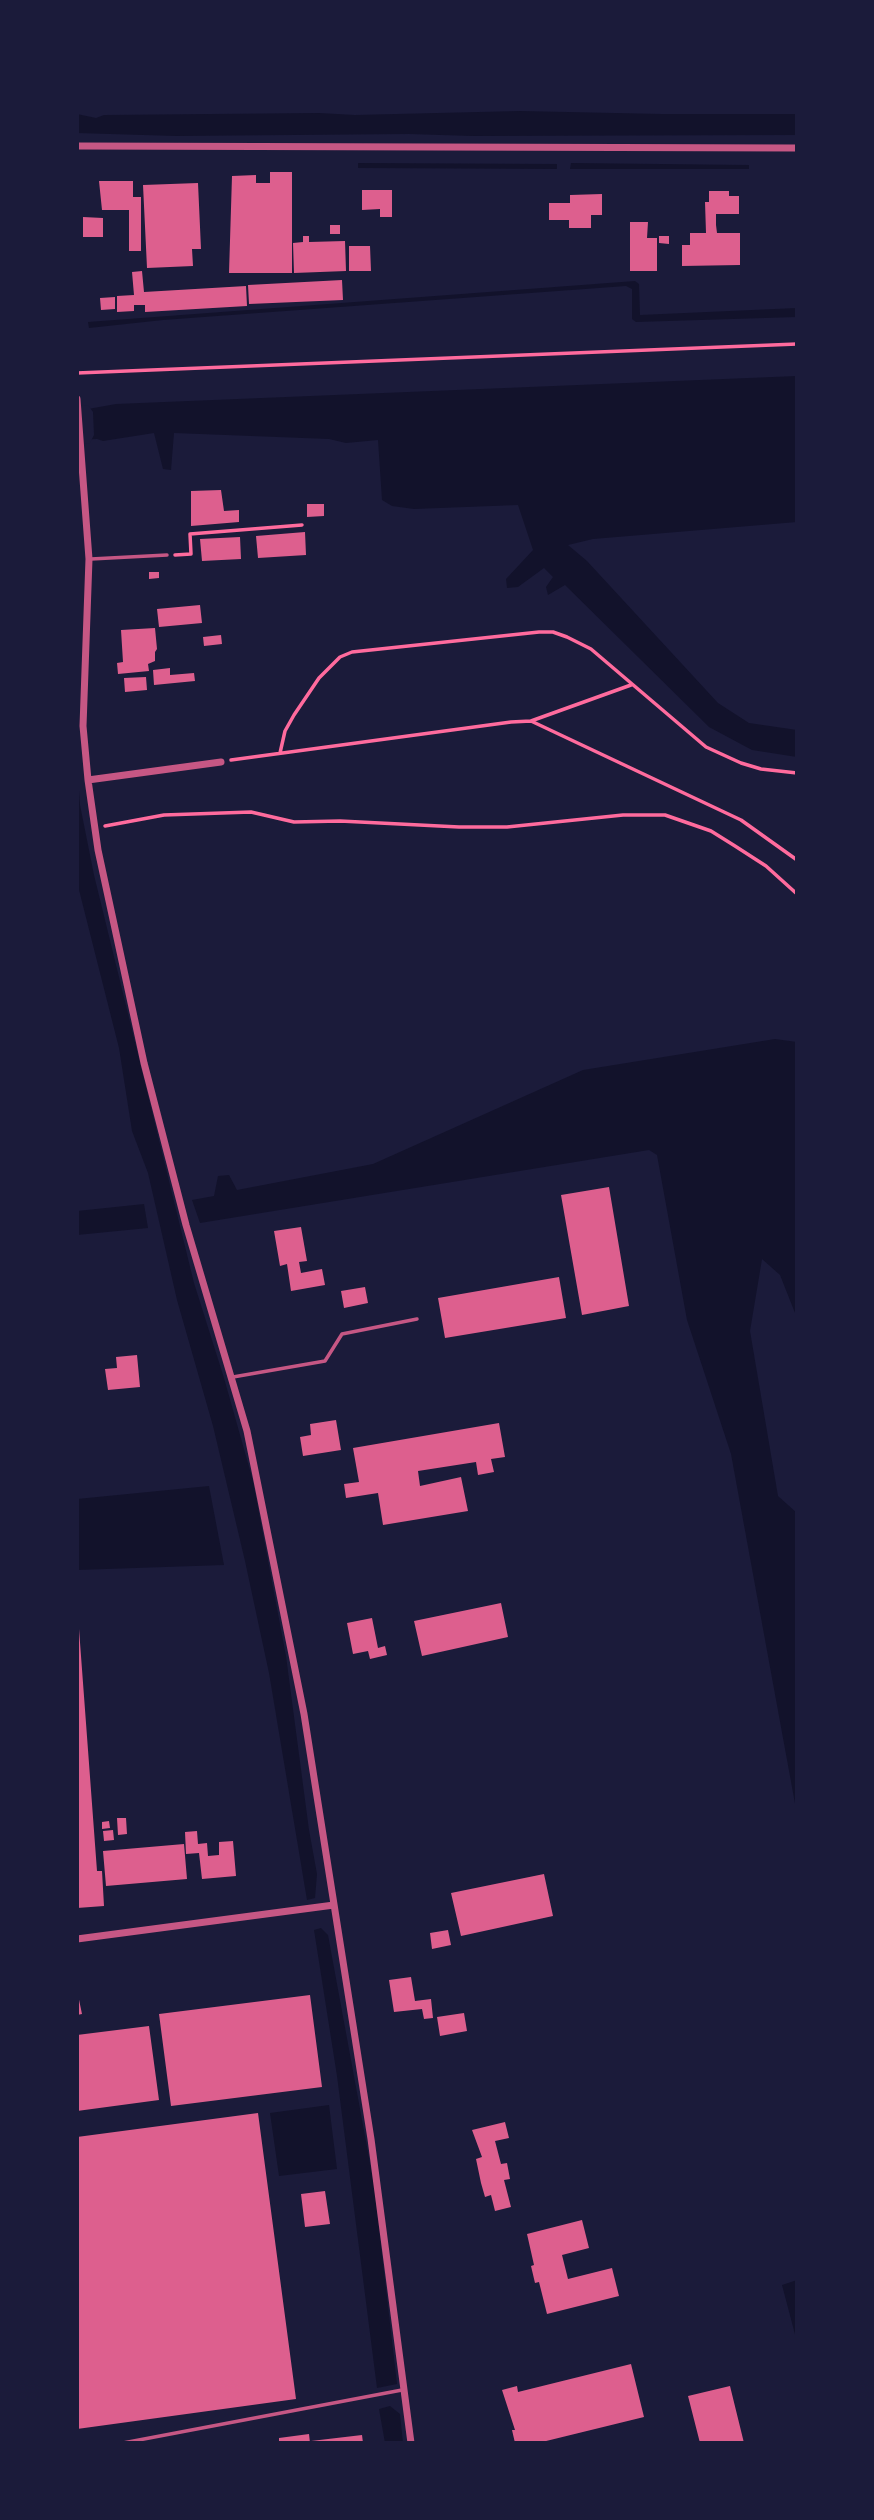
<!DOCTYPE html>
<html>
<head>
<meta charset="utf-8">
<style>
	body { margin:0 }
	#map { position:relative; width:874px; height:2520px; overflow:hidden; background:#1b1b3a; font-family:Mulish,sans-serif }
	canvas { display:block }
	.frame { position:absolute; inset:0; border:79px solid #1b1b3a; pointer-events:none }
</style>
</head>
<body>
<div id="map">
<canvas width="874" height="2520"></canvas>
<div class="frame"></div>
</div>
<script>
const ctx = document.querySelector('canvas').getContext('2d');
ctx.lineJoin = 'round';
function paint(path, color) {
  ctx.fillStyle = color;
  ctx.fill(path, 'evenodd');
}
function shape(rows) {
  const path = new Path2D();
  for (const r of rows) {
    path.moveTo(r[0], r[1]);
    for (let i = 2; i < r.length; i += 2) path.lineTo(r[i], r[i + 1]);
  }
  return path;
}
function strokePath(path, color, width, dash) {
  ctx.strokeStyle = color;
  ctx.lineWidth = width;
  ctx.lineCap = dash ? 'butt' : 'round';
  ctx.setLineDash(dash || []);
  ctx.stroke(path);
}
const water = shape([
	[520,111,662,114,797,114,797,135,472,136,409,134,176,136,77,133,77,114,96,118,104,115,319,113,355,115],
	[358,163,557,164,557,169,358,168],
	[571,163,749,165,749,169,570,169],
	[635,281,639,284,640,315,797,308,797,317,636,322,632,319,632,289,626,286,163,320,89,328,88,322],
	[797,376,797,522,593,539,568,545,587,561,718,703,749,723,797,730,797,757,752,750,709,727,565,585,548,595,546,587,553,577,544,568,518,587,507,588,506,579,533,550,518,505,414,509,392,506,382,500,378,440,346,443,329,439,174,433,171,470,163,469,154,433,103,441,97,439,77,440,88,409,116,404],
	[77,761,80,805,94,875,194,1283,224,1378,253,1481,286,1656,309,1830,317,1874,315,1898,307,1900,269,1673,245,1561,213,1426,177,1300,148,1173,132,1131,119,1048,77,882],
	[775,1039,797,1042,797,1318,780,1275,762,1259,750,1331,778,1496,797,1513,797,1925,796,1809,731,1454,687,1320,657,1155,649,1150,200,1223,192,1200,214,1196,218,1176,229,1175,237,1190,373,1164,583,1070],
	[144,1204,148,1228,77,1235,77,1211],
	[209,1486,224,1565,77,1570,77,1499],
	[321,1928,328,1935,374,2185,397,2384,377,2388,337,2076,314,1930],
	[329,2105,337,2169,279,2176,270,2113],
	[797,2280,797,2342,782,2285],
	[390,2406,400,2414,403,2443,385,2443,379,2409]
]);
const pier = shape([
	[88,405,93,412,94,435,90,443,77,444,77,406]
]);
const building = shape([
	[270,172,292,172,292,273,229,273,232,176,256,175,256,183,270,183],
	[99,181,133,181,133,197,141,197,141,251,129,251,129,210,102,210],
	[198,183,201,249,192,249,193,266,147,268,143,185],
	[362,190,392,190,392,217,380,217,380,209,362,210],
	[709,191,729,191,729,196,739,196,739,214,716,214,716,225,717,233,740,233,740,265,682,266,682,245,690,245,690,233,706,233,705,202,709,202],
	[602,194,602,215,591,215,591,228,569,228,569,220,549,220,549,203,570,203,570,195],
	[83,217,103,218,103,237,83,237],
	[630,222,648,222,647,238,657,238,657,271,630,271],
	[330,225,340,225,340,234,330,234],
	[303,236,309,236,309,242,345,241,346,271,294,273,293,243,303,242],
	[659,236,669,236,669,244,659,243],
	[349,246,370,246,371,271,349,271],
	[142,271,144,292,246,286,247,306,145,312,145,305,134,305,134,311,117,312,117,296,134,295,132,272],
	[342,280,343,300,249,304,248,285],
	[115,297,115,309,101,310,100,298],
	[221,490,224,511,239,510,239,522,191,526,191,491],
	[307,504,324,504,324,516,307,517],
	[305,532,306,555,258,558,256,536],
	[240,537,241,559,202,561,200,539],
	[149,572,159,572,159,578,149,579],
	[200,605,202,623,159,627,157,609],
	[155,628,157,649,155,652,155,661,148,664,149,671,118,674,117,663,123,662,121,630],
	[221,635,222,644,204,646,203,637],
	[170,668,170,675,194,673,195,681,154,685,153,670],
	[146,677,147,690,125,692,124,678],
	[609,1187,629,1306,582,1315,561,1195],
	[301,1227,307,1261,299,1262,301,1273,322,1269,325,1285,291,1291,287,1264,280,1266,274,1231],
	[559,1277,566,1318,445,1338,438,1298],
	[365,1287,368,1303,344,1308,341,1291],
	[137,1355,140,1387,108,1390,105,1369,117,1368,116,1357],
	[336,1420,341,1450,303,1456,300,1437,311,1435,310,1424],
	[499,1423,505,1457,491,1459,494,1472,478,1475,476,1462,418,1471,420,1486,461,1477,468,1511,383,1525,378,1493,346,1498,344,1484,359,1482,353,1448],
	[501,1603,508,1637,422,1656,414,1621],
	[372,1618,378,1648,385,1646,387,1655,370,1659,368,1651,353,1654,347,1623],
	[77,1629,79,1629,97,1871,102,1871,104,1906,77,1908],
	[117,1818,126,1818,127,1834,118,1835],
	[109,1821,110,1828,102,1829,102,1822],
	[113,1830,114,1840,104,1841,103,1831],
	[197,1831,198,1844,207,1843,208,1856,219,1855,219,1842,233,1841,236,1876,202,1879,199,1853,186,1854,185,1832],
	[184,1844,187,1879,106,1886,103,1851],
	[544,1874,553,1916,461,1936,451,1893],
	[448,1930,451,1945,432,1949,430,1933],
	[411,1977,415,2001,431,1999,433,2018,424,2019,422,2009,394,2012,389,1980],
	[77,1990,82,2014,77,2015],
	[310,1995,322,2087,171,2106,159,2014],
	[464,2013,467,2031,440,2036,437,2017],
	[149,2026,159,2100,77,2111,77,2035],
	[258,2113,296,2399,77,2429,77,2137],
	[505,2122,509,2138,495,2141,501,2164,507,2163,510,2179,504,2180,511,2207,495,2211,491,2195,485,2197,481,2183,476,2159,482,2157,472,2130],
	[325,2191,330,2224,305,2227,301,2194],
	[582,2220,589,2248,562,2255,568,2279,612,2268,619,2296,547,2314,539,2282,535,2283,531,2266,534,2265,527,2234],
	[631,2364,644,2417,538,2443,515,2443,512,2430,515,2430,502,2390,517,2386,518,2392],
	[730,2386,744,2443,700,2443,688,2396],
	[309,2434,310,2443,279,2443,279,2438],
	[362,2435,363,2443,311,2443,311,2441]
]);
const path = shape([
	[77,373,797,344],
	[175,555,191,554,190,534,302,525],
	[531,721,631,685],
	[280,753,285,731,294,715,319,678,340,657,352,652,539,632,553,632,567,637,591,649,706,747,741,763,761,769,797,773],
	[231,760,511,722,531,721,741,820,797,860],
	[105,826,164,815,251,812,294,822,340,821,459,827,507,827,623,815,665,815,711,831,735,846,766,866,797,894]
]);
const service = shape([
	[91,559,167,555],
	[233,1377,325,1361,342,1334,417,1319],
	[123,2443,402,2390]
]);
const minor = shape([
	[77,146,797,148],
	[77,399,89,559,83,726,88,780,98,850,144,1063,186,1225,247,1431,304,1714,371,2139,411,2443],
	[88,780,221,762],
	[77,1939,334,1905]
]);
paint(water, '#12122b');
paint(pier, '#1b1b3a');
paint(building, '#dd5f8e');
strokePath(path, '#ff6b9d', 3.5);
strokePath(service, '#c65784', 3.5);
strokePath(minor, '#c65784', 7);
</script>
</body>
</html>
